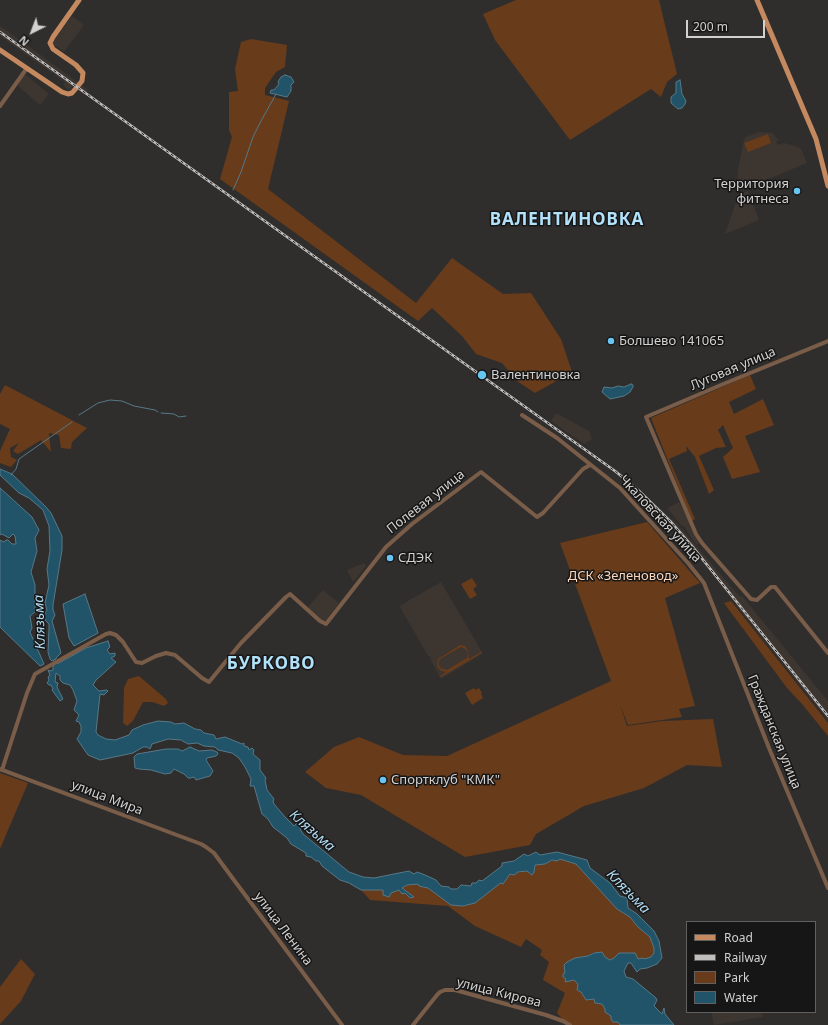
<!DOCTYPE html>
<html>
<head>
<meta charset="utf-8">
<style>
	body { margin:0 }
	#map { position:relative; width:828px; height:1025px; overflow:hidden; background:#302e2c; font-family:"Noto Sans",sans-serif }
	canvas { display:block }
	.legend { position:absolute; left:686px; top:921px; width:130px; height:92px; box-sizing:border-box; background:#171616; border:1px solid #626160; margin:0; padding:5px 7px; list-style:none; font-size:12px; color:#d2d1d0 }
	.legend li { display:flex; align-items:center; gap:8px; height:20px }
	.legend b { width:20px; border:1px solid #626160 }
	.north { position:absolute; left:12px; top:12px; width:40px; height:40px; -webkit-text-stroke:3px #171616; paint-order:stroke; rotate:222deg; font-size:11px; font-weight:700; line-height:16px; text-align:center; color:#d2d1d0 }
	.north::after { content:''; display:block; margin:auto; width:14px; height:18px; background:#d2d1d0; clip-path:polygon(50% 0,100% 100%,50% 72%,0 100%) }
	.scale { position:absolute; left:686px; top:20px; width:79px; height:18px; box-sizing:border-box; border:2px solid #d2d1d0; border-top:0; padding-left:5px; font-size:12px; line-height:14px; white-space:nowrap; color:#d2d1d0; -webkit-text-stroke:3px #171616; paint-order:stroke }
</style>
</head>
<body>
<div id="map">
<canvas width="828" height="1025"></canvas>
<ul class="legend">
<li><b style="height:5px;background:#c58960"></b>Road</li>
<li><b style="height:5px;background:#c0bfbe"></b>Railway</li>
<li><b style="height:11px;background:#683b1a"></b>Park</li>
<li><b style="height:11px;background:#215369"></b>Water</li>
</ul>
<div class="north">N</div>
<div class="scale">200 m</div>
</div>
<script>
const ctx = document.querySelector('canvas').getContext('2d');
ctx.lineJoin = 'round';
function paint(path, color) {
  ctx.fillStyle = color;
  ctx.fill(path, 'evenodd');
}
function shape(rows) {
  const path = new Path2D();
  for (const r of rows) {
    path.moveTo(r[0], r[1]);
    for (let i = 2; i < r.length; i += 2) path.lineTo(r[i], r[i + 1]);
  }
  return path;
}
function strokePath(path, color, width, dash) {
  ctx.strokeStyle = color;
  ctx.lineWidth = width;
  ctx.lineCap = dash ? 'butt' : 'round';
  ctx.setLineDash(dash || []);
  ctx.stroke(path);
}
function drawText(font, color, halo, rows, align = 'center') {
  ctx.font = font + ' "Noto Sans",sans-serif';
  ctx.lineWidth = 3;
  ctx.setLineDash([]);
  ctx.textBaseline = 'middle';
  ctx.strokeStyle = halo;
  ctx.fillStyle = color;
  for (const [text, x, y, turn = 0] of rows) {
    ctx.save();
    ctx.translate(x, y);
    ctx.rotate((+turn || 0) * Math.PI / 180);
    ctx.textAlign = isNaN(turn) ? turn : align;
    if (halo) ctx.strokeText(text, 0, 0);
    ctx.fillText(text, 0, 0);
    ctx.restore();
  }
}
const built = shape([
	[72,16,84,25,64,52,52,43],
	[0,26,38,53,88,90,84,95,72,86,69,90,63,85,65,82,0,36],
	[25,74,49,94,40,105,16,84],
	[759,132,772,133,779,140,776,142,778,145,784,143,798,147,801,149,807,163,737,192,738,169,744,140,746,137],
	[748,191,759,220,725,234,736,202,736,196],
	[556,413,589,431,592,439,584,444,551,421],
	[679,502,701,542,697,545,693,540,684,526,682,526,667,508],
	[656,504,671,521,673,519,740,597,742,596,828,701,828,720,690,547,654,507],
	[364,563,366,566,353,582,347,570],
	[441,582,482,652,482,654,441,679,431,661,430,656,428,656,400,607,401,605],
	[323,590,339,603,324,623,307,608],
	[711,1012,762,1012,763,1017,714,1025]
]);
const green = shape([
	[516,0,659,0,677,74,667,82,661,97,651,89,570,140,495,40,483,14],
	[251,39,287,45,285,67,276,72,265,88,265,95,289,101,268,189,416,303,452,258,503,294,531,293,561,339,572,372,535,393,517,381,502,363,476,354,462,336,432,308,418,321,220,179,232,137,229,130,229,92,238,91,235,69,241,42],
	[768,134,771,143,748,152,744,143],
	[750,375,756,389,729,402,734,414,763,399,774,425,745,436,760,472,732,479,723,457,733,448,723,425,718,430,726,447,716,448,699,456,714,490,709,494,695,457,686,446,687,451,669,459,695,519,692,521,651,418],
	[5,385,87,428,72,442,71,449,61,448,59,435,49,433,51,452,41,440,18,454,13,451,19,443,10,448,11,457,17,460,11,467,0,463,0,451,10,429,0,424,0,394],
	[647,522,700,583,665,598,695,706,679,709,682,717,628,725,620,705,627,726,662,721,713,719,722,767,687,765,644,788,584,806,536,834,530,845,465,857,361,795,326,788,305,772,334,747,359,737,403,755,447,756,611,681,560,543],
	[472,578,477,586,473,589,477,595,470,599,461,584],
	[731,601,828,723,828,736,802,704,787,688,724,603],
	[460,645,465,646,468,650,469,659,481,652,482,653,441,677,440,676,446,672,442,671,438,668,437,664,438,659],
	[461,647,467,650,468,654,467,658,447,670,440,668,438,663,440,659],
	[139,676,166,699,168,703,164,706,152,702,143,702,133,721,127,726,123,723,124,688,128,679],
	[474,688,475,690,479,688,482,693,481,694,483,698,472,705,465,693],
	[0,773,28,783,0,849],
	[560,859,576,864,582,869,617,909,630,917,638,927,650,937,654,948,654,953,651,957,644,960,614,958,610,960,594,952,588,956,575,958,574,980,578,984,578,990,581,992,586,1000,595,999,595,1003,602,1004,620,1025,568,1025,557,1013,565,993,543,980,549,962,540,955,542,950,526,939,521,947,475,926,448,906,370,900,361,890,383,890,383,895,389,897,391,893,399,890,407,885,418,884,419,886,428,888,451,905,463,906,501,883,503,884,510,874,527,871,534,872,535,865],
	[21,959,35,974,21,1001,0,1024,0,987]
]);
const water = shape([
	[285,75,291,77,294,82,291,85,291,91,287,97,270,93,271,90,274,90,279,84,278,82,281,77,285,75],
	[680,80,682,94,686,101,685,104,682,108,678,109,671,103,671,97,676,93,676,82,680,80],
	[631,384,633,385,633,387,630,392,624,396,610,399,602,392,604,387,612,388,618,386,624,387,631,384],
	[0,469,12,474,46,507,51,513,62,536,62,550,53,605,53,610,55,615,52,621,61,653,56,658,56,659,52,661,50,659,48,652,49,629,49,624,45,620,44,615,47,610,45,603,49,585,47,569,50,551,49,526,43,510,29,498,19,493,0,475,0,469],
	[0,488,32,517,39,530,35,538,37,551,31,572,35,585,35,612,30,616,32,628,30,632,44,664,40,666,0,627,0,540,4,542,6,540,8,540,12,544,16,544,15,536,13,534,9,538,2,534,0,535,0,488],
	[85,594,98,633,74,646,69,638,63,604,85,594],
	[108,641,110,647,107,650,110,654,115,653,115,656,111,658,116,662,96,680,93,685,99,691,107,690,108,691,104,695,100,694,96,732,98,735,106,739,115,740,129,735,132,730,143,725,158,721,171,722,175,724,184,723,195,729,201,730,204,733,214,735,216,739,225,737,242,744,244,743,244,746,248,747,249,750,252,748,254,750,253,754,260,760,260,770,266,778,265,780,267,790,274,799,273,801,274,804,285,817,294,826,298,822,302,822,302,826,300,829,303,834,349,872,363,877,374,878,409,871,414,874,417,872,425,875,436,880,441,886,449,887,451,889,457,889,461,885,471,886,472,883,476,883,479,880,482,881,502,866,502,863,514,861,524,854,528,856,536,852,540,855,557,852,587,860,590,868,610,883,620,896,627,898,628,908,637,914,654,931,659,941,662,958,657,964,647,968,640,969,637,972,631,963,628,963,624,971,626,977,633,979,656,998,657,1000,654,1006,662,1014,664,1008,665,1014,674,1025,620,1025,618,1022,613,1022,611,1019,611,1016,605,1012,605,1009,602,1004,595,1003,594,999,586,1000,581,992,577,990,578,984,574,980,565,982,566,979,563,977,563,974,565,973,564,965,567,962,575,958,588,956,594,953,602,952,605,957,610,960,614,958,619,953,635,953,638,959,643,958,644,959,651,957,654,953,654,948,650,937,638,927,630,917,617,909,576,864,560,859,557,861,552,860,545,864,535,865,534,872,532,875,527,871,518,872,514,875,510,874,503,884,501,883,498,885,475,903,463,906,451,905,428,888,419,886,418,884,407,885,402,888,414,897,410,898,405,893,402,894,399,890,391,893,389,897,383,895,383,890,361,890,349,883,340,880,322,866,319,861,316,861,311,857,306,856,306,853,291,844,287,838,273,827,268,819,262,814,254,786,250,786,251,779,245,767,239,758,232,753,218,750,215,747,204,746,197,743,188,744,181,740,168,739,152,744,150,749,147,747,143,747,133,753,100,760,88,755,77,739,81,732,81,726,79,722,76,721,79,715,74,710,77,701,73,690,70,685,63,683,60,680,60,676,56,673,55,682,58,683,57,687,63,699,60,701,52,690,53,689,51,685,49,685,47,683,49,680,48,677,50,675,48,670,50,671,53,670,53,664,59,663,86,648,108,641],
	[190,747,199,751,212,750,217,752,218,754,216,756,207,758,206,760,213,771,210,776,196,780,195,778,193,777,191,778,188,778,184,774,174,769,171,773,165,774,151,770,139,769,135,768,134,757,137,754,166,749,178,749,182,751,190,747]
]);
const stream = shape([
	[233,190,241,172,253,137,261,121,276,94],
	[161,413,174,414,179,417,186,416],
	[79,415,98,403,110,400,122,401,134,406,155,410,158,412],
	[11,475,16,469,19,459,72,422]
]);
const minor = shape([
	[0,106,27,68],
	[828,341,721,385,646,417,696,534,702,543,751,599,757,600,771,587,775,587,828,653],
	[522,415,557,438,620,488,688,563,704,583,769,748,828,888],
	[0,769,201,844,206,847,214,853,228,872,342,1025],
	[2,770,27,693,35,674,106,634,110,633,116,635,123,642,136,662,142,663,156,656,166,653,175,655,202,678,209,682,241,643,286,597,290,594,320,621,326,624,386,547,412,524,481,472,537,517,543,513,583,469,590,465],
	[413,1025,437,995,440,992,445,990,455,990,546,1015,563,1021,570,1025]
]);
const major = shape([
	[757,0,816,139,828,186],
	[0,50,62,92,68,94,72,93,82,81,83,73,76,65,53,49,50,43,53,37,79,0]
]);
const rail = shape([
	[0,32,437,344,615,471,636,488,671,522,692,546,828,716]
]);
const markers = [
	[797,191,4,"#68c4f0"],
	[611,341,4,"#68c4f0"],
	[482,375,5,"#68c4f0"],
	[390,558,4,"#68c4f0"],
	[383,780,4,"#68c4f0"]
];
const poiNames = [
	["Территория",789,184,"right"],
	["фитнеса",789,199,"right"],
	["Болшево 141065",619,341],
	["Валентиновка",491,375],
	["СДЭК",398,558],
	["Спортклуб \"КМК\"",391,780]
];
const streetNames = [
	["Луговая улица",733,369,-23],
	["Полевая улица",426,502,-38],
	["Чкаловская улица",660,519,47],
	["Гражданская улица",774,732,68],
	["улица Мира",107,798,21],
	["улица Ленина",283,929,53],
	["улица Кирова",499,993,14]
];
const parkNames = [
	["ДСК «Зеленовод»",623,576]
];
const waterNames = [
	["Клязьма",40,622,-92],
	["Клязьма",312,831,41],
	["Клязьма",628,892,46]
];
const districtNames = [
	["ВАЛЕНТИНОВКА",567,220],
	["БУРКОВО",271,664]
];
paint(built, '#3d3530');
paint(green, '#683b1a');
paint(water, '#215369');
strokePath(water, '#567988', 1);
strokePath(stream, '#567988', 1);
strokePath(minor, '#7a5d49', 4);
strokePath(major, '#c58960', 5);
strokePath(rail, '#c0bfbe', 2.5);
strokePath(rail, '#171616', 1, [3]);
for (const [x, y, r, color] of markers) {
  const dot = new Path2D();
  dot.arc(x, y, r, 0, 2 * Math.PI);
  ctx.fillStyle = color;
  ctx.fill(dot);
  strokePath(dot, '#171616', 1.5);
}
drawText('13px', '#d2d1d0', '#171616', poiNames, 'left');
drawText('13px', '#d2d1d0', '#171616', streetNames);
drawText('13px', '#fcd5bb', '#171616', parkNames);
drawText('italic 14px', '#b0dbf2', '#171616', waterNames);
ctx.letterSpacing = '1px';
drawText('bold 17px', '#b2e1fa', '#171616', districtNames);
ctx.letterSpacing = '0px';
</script>
</body>
</html>
